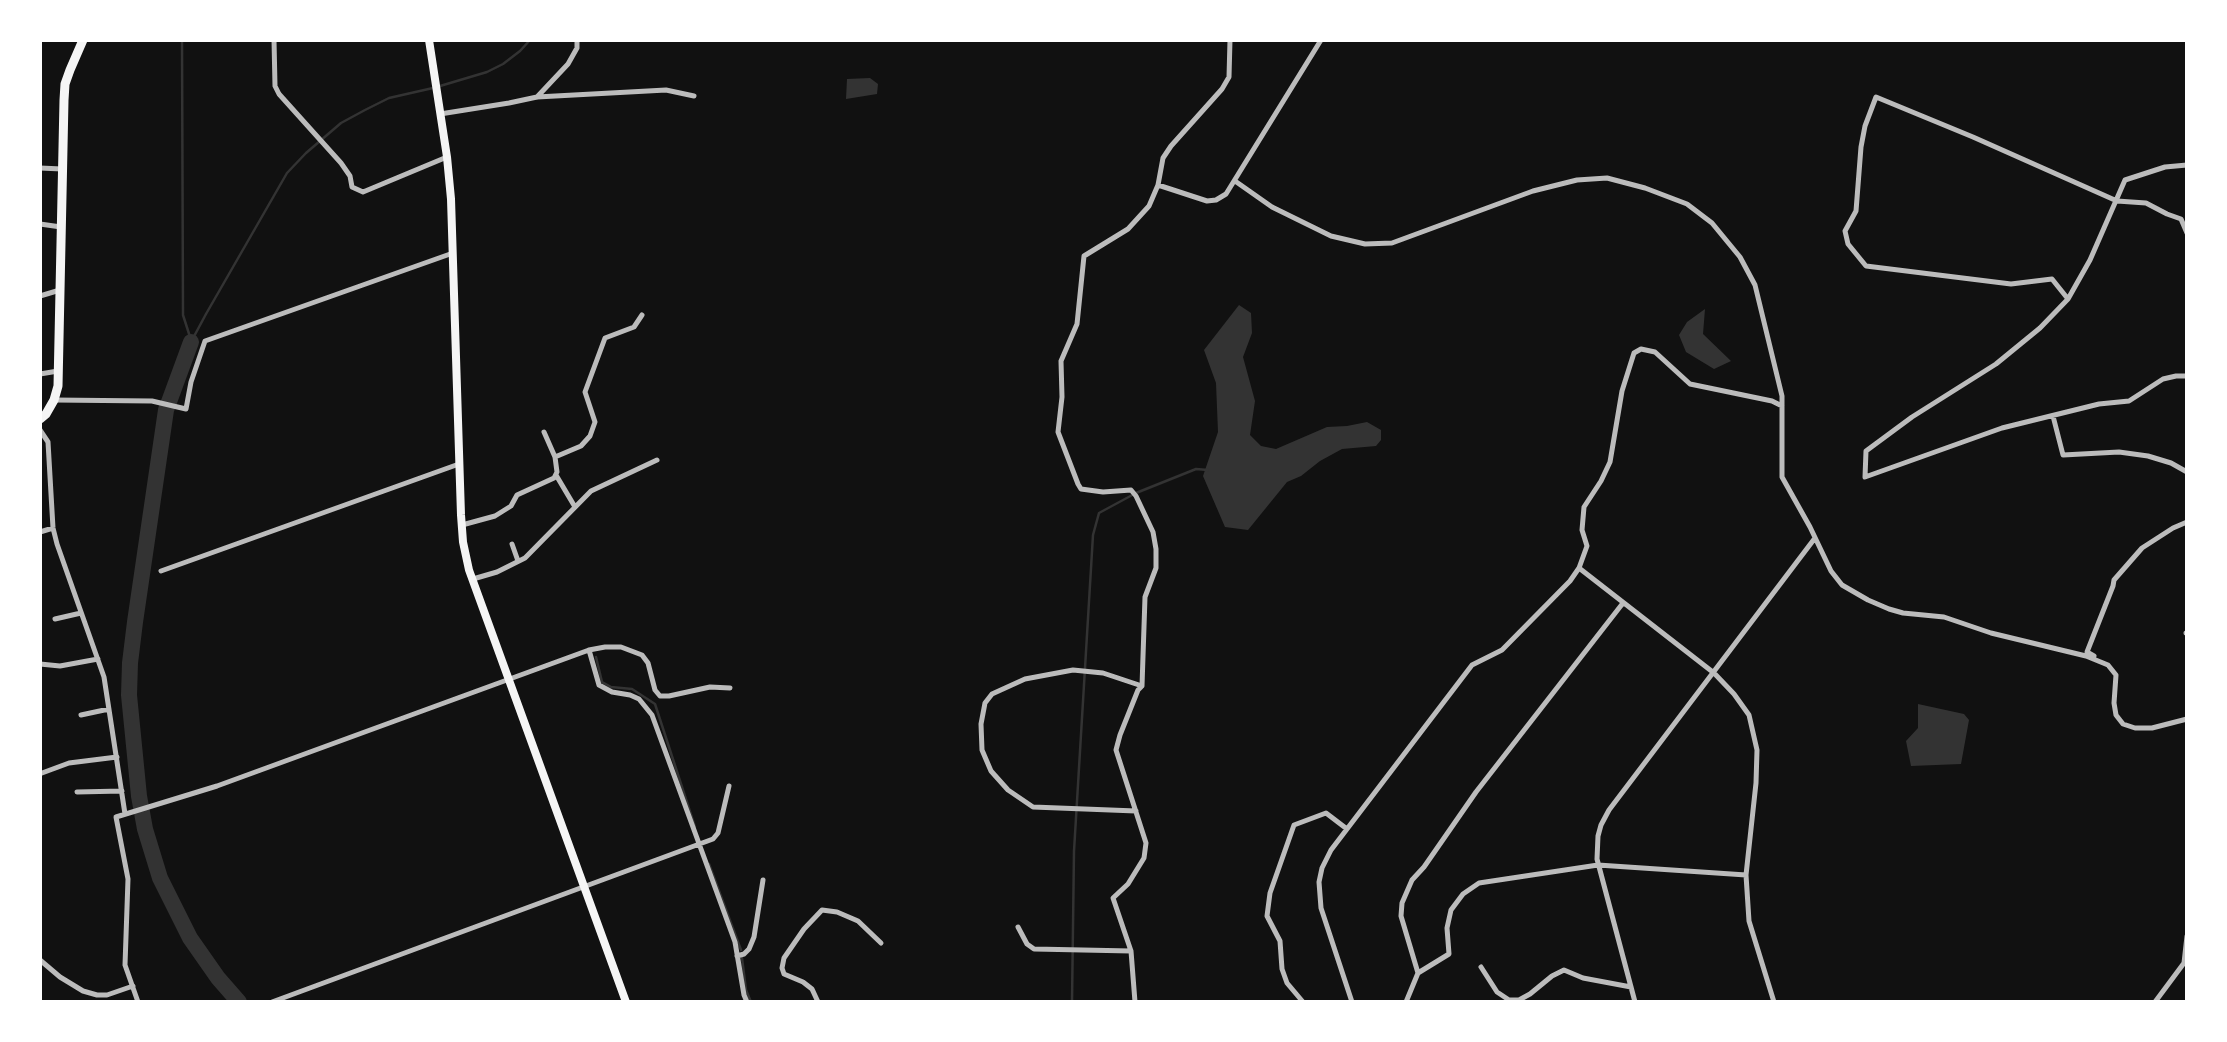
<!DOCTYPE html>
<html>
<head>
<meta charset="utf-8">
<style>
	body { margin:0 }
	#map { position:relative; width:2227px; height:1042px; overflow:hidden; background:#111; font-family:"Fira Sans Condensed",sans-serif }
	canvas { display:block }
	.frame { position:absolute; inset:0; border:42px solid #fff; pointer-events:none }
</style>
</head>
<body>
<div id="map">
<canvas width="2227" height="1042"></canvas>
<div class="frame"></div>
</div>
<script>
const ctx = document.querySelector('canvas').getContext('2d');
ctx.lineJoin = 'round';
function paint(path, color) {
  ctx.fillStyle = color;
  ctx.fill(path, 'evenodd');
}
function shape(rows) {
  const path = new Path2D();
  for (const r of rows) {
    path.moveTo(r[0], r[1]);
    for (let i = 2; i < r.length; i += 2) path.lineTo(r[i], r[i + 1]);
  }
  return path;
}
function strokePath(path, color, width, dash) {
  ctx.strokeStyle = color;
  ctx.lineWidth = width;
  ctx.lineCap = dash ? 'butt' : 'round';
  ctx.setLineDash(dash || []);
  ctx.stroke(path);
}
const water = shape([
	[870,78,878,84,877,94,846,99,847,79],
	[1239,305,1251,313,1252,333,1243,357,1255,401,1250,435,1261,446,1276,449,1327,427,1347,426,1367,422,1381,430,1381,440,1376,446,1342,449,1320,461,1301,476,1287,482,1248,530,1225,527,1203,476,1218,432,1216,383,1204,350],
	[1705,309,1703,334,1731,361,1714,369,1686,352,1679,335,1687,322],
	[1918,704,1964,714,1969,720,1961,764,1911,766,1906,741,1918,728]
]);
const stream = shape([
	[182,40,183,315,191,340],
	[440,86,487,72,503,64,520,51,530,40],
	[191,342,206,314,287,173,306,153,341,123,365,110,389,98,433,88],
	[596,657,602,682,611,687,632,689,655,704,695,827],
	[709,864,741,950],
	[742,958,746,990,751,1002],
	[1072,1002,1074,851,1093,535,1099,513,1136,493,1196,469,1208,470]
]);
const river = shape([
	[191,342,166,410,135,622,130,663,129,695,139,796,145,829,160,878,190,938,218,978,239,1002]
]);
const minor = shape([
	[274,40,275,86,279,94,341,163,350,176,352,187,363,192,447,157],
	[537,97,568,64,577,48,577,40],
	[440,114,509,103,537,97,666,90,694,96],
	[40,168,62,169],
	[1235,181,1272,207,1331,236,1365,244,1392,243,1533,191,1577,180,1607,178,1645,188,1687,204,1712,223,1740,257,1755,285,1782,396,1782,477,1810,527,1831,571,1842,585,1868,600,1889,609,1903,613,1944,617,1991,633,2086,656,2108,665,2116,675,2114,703,2116,715,2123,724,2135,728,2152,728,2187,719],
	[1158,185,1207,201,1216,200,1226,194,1321,40],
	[40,224,61,227],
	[2187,233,2181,219,2167,214,2146,203,2117,201,1973,137,1876,97,1865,126,1861,147,1856,211,1845,231,1848,244,1866,266,2011,284,2052,279,2068,299,2040,328,1996,364,1912,417,1866,451,1865,477,2002,428,2099,404,2129,401,2163,379,2176,376,2187,376],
	[40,296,60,290],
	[2068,299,2090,260,2125,180,2165,167,2187,165],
	[40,374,58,371],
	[54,400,152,401,186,409,191,382,205,341,453,253],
	[2053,416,2063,455,2119,452,2148,456,2171,463,2187,472],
	[40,430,48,442,53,528,57,544,104,677,125,814],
	[544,432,555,457],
	[556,475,575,507],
	[462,525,495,516,511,506,517,495,554,478,557,472,555,457,581,446,590,436,595,422,585,392,605,338,634,327,642,315],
	[40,532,53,528],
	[512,544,518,561],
	[1579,568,1714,673,1734,694,1749,715,1757,750,1756,783,1746,875,1749,921,1774,1002],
	[161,571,459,464],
	[473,579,497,572,525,558,591,491,657,460],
	[55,619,81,613],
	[2186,633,2187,633],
	[589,650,599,685,612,692,630,695,639,699,652,715,735,942,744,995,747,1002],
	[2094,656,2087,652,2113,586,2114,580,2142,548,2173,528,2187,522],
	[40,664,60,666,98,659],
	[81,715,109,709],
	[42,773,69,763,117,757],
	[77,792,122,791],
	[1136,811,1033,807,1008,790,991,771,982,750,981,724,985,703,992,694,1025,679,1073,670,1103,673,1142,686],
	[1018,927,1027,944,1034,949,1131,951],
	[737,956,744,954,749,949,754,937,763,880],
	[40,960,60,977,83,991,97,995,107,995,133,986],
	[1481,967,1497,992,1509,1000,1519,1000,1530,994,1552,976,1564,970,1583,978,1631,987],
	[1418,973,1401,916,1402,903,1412,880,1424,867,1476,792,1623,603],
	[138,1002,125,965,128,879,116,817,217,786,589,650,605,647,621,647,642,655,648,663,655,690,660,696,669,696,710,687,730,688],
	[272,1002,713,839,718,833,729,786],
	[818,1002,812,989,803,982,784,974,782,968,784,958,804,929,822,910,837,912,858,921,881,943],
	[1135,1002,1131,951,1113,898,1128,884,1144,858,1146,843,1116,750,1120,735,1138,690,1142,686,1145,597,1156,568,1156,549,1153,532,1136,496,1131,490,1103,492,1081,489,1078,484,1058,432,1062,397,1061,361,1077,324,1084,256,1128,229,1149,206,1158,185,1163,158,1171,146,1222,89,1229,77,1230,40],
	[1303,1002,1287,983,1282,969,1280,941,1267,916,1270,893,1294,825,1326,813,1347,829],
	[1352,1002,1321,908,1319,882,1322,868,1331,850,1472,665,1502,650,1570,581,1579,568,1587,546,1582,530,1584,507,1601,481,1610,462,1622,391,1634,353,1641,349,1655,352,1690,384,1772,401,1782,406],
	[1406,1002,1418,973,1449,954,1447,928,1451,910,1463,894,1479,883,1598,865,1746,875],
	[1635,1002,1597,859,1598,836,1601,825,1609,810,1815,538],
	[2155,1002,2184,963,2187,936]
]);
const secondary = shape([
	[429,40,447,157,451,199,461,515,463,542,469,570,626,1002]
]);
const primary = shape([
	[40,419,46,414,54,400,58,386,64,100,65,84,70,70,83,40]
]);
paint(water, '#333');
strokePath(stream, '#333', 2.5);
strokePath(river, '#333', 16);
strokePath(minor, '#bcbcbc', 5);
strokePath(secondary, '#f5f5f5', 8);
strokePath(primary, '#f5f5f5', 9);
</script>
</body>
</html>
